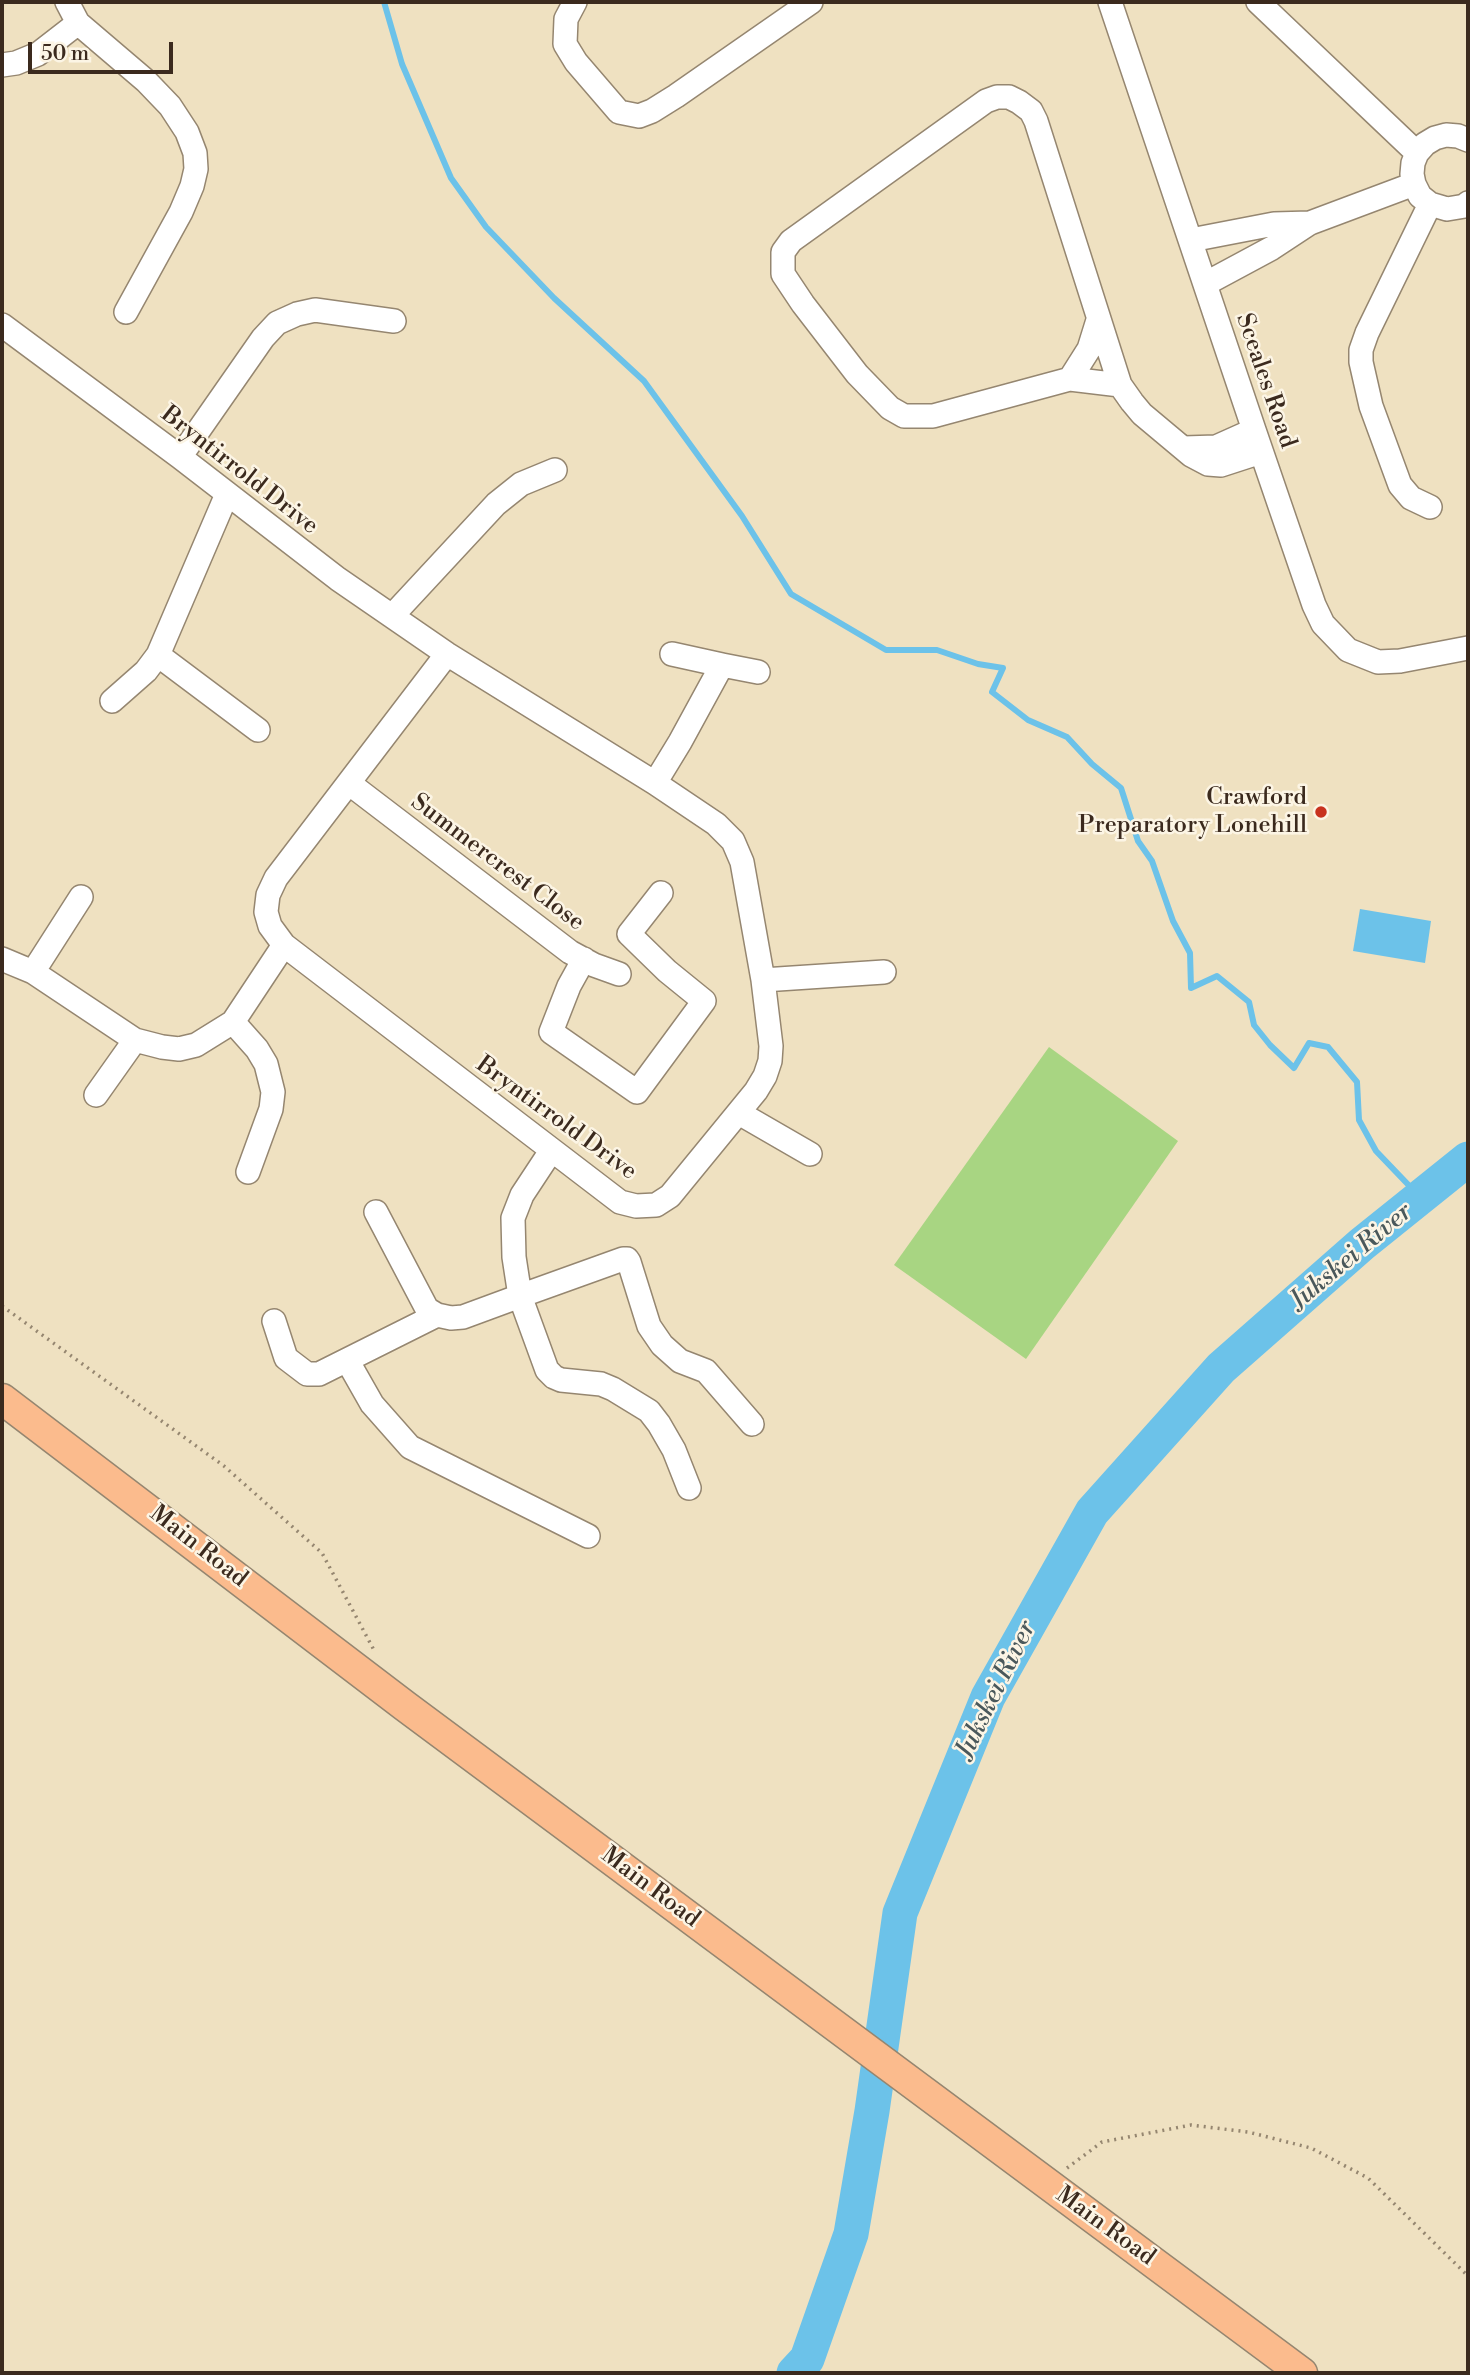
<!DOCTYPE html>
<html>
<head>
<meta charset="utf-8">
<style>
	body { margin:0 }
	#map { position:relative; width:1470px; height:2375px; overflow:hidden; background:#efe1c1; font-family:"Libre Bodoni",serif }
	canvas { display:block }
	.frame { position:absolute; inset:0; border:4px solid #3b2a1e; pointer-events:none }
	.scale { position:absolute; left:28px; top:42px; width:145px; height:32px; box-sizing:border-box; border:4px solid #3b2a1e; border-top:0; padding-left:9px; font-size:21px; line-height:24px; white-space:nowrap; color:#3b2a1e; -webkit-text-stroke:5px #fcf5e5; paint-order:stroke }
</style>
</head>
<body>
<div id="map">
<canvas width="1470" height="2375"></canvas>
<div class="frame"></div>
<div class="scale">50 m</div>
</div>
<script>
const ctx = document.querySelector('canvas').getContext('2d');
ctx.lineJoin = 'round';
function paint(path, color) {
  ctx.fillStyle = color;
  ctx.fill(path, 'evenodd');
}
function shape(rows) {
  const path = new Path2D();
  for (const r of rows) {
    path.moveTo(r[0], r[1]);
    for (let i = 2; i < r.length; i += 2) path.lineTo(r[i], r[i + 1]);
  }
  return path;
}
function strokePath(path, color, width, dash) {
  ctx.strokeStyle = color;
  ctx.lineWidth = width;
  ctx.lineCap = dash ? 'butt' : 'round';
  ctx.setLineDash(dash || []);
  ctx.stroke(path);
}
function drawText(font, color, halo, rows, align = 'center') {
  ctx.font = font + ' "Libre Bodoni",serif';
  ctx.lineWidth = 5;
  ctx.setLineDash([]);
  ctx.textBaseline = 'middle';
  ctx.strokeStyle = halo;
  ctx.fillStyle = color;
  for (const [text, x, y, turn = 0] of rows) {
    ctx.save();
    ctx.translate(x, y);
    ctx.rotate((+turn || 0) * Math.PI / 180);
    ctx.textAlign = isNaN(turn) ? turn : align;
    if (halo) ctx.strokeText(text, 0, 0);
    ctx.fillText(text, 0, 0);
    ctx.restore();
  }
}
const green = shape([
	[1049,1047,1178,1141,1026,1359,894,1265]
]);
const water = shape([
	[1360,909,1431,921,1425,963,1353,951]
]);
const stream = shape([
	[384,2,402,64,451,178,486,227,554,298,644,381,742,516,791,594,886,650,937,650,978,664,1003,668,992,692,1028,720,1067,737,1092,764,1121,788,1138,841,1152,861,1173,921,1190,953,1191,988,1217,976,1249,1002,1254,1025,1270,1045,1294,1068,1309,1043,1328,1047,1357,1082,1359,1120,1376,1151,1420,1197]
]);
const river = shape([
	[794,2373,807,2359,851,2234,872,2111,900,1913,988,1697,1092,1512,1221,1368,1362,1244,1468,1159]
]);
const path = shape([
	[2,1306,224,1466,322,1553,375,1652],
	[1067,2168,1102,2142,1191,2125,1248,2132,1311,2148,1368,2178,1468,2276]
]);
const minor = shape([
	[67,2,78,23,146,81,170,106,187,132,195,153,196,169,192,186,181,212,126,312],
	[575,2,566,19,565,44,576,62,619,112,639,116,652,111,676,96,811,2],
	[1110,2,1254,430,1314,605,1323,624,1348,650,1378,662,1400,661,1468,648],
	[1258,2,1417,153],
	[2,65,16,63,38,54,78,23],
	[1468,140,1458,136,1446,135,1435,138,1425,144,1417,153,1413,163,1412,174,1414,184,1420,196,1430,204,1447,209,1465,206,1468,203],
	[1191,240,1274,224,1310,223],
	[1205,284,1272,248,1310,223,1414,184],
	[2,325,180,457,338,579,447,654,655,783,716,824,733,841,742,862,763,980,771,1046,770,1061,765,1076,756,1091,670,1196,656,1205,636,1206,620,1202,284,945,270,926,266,912,268,895,276,878,447,654],
	[1070,379,1089,349,1098,320],
	[1120,385,1070,379,933,416,904,416,890,408,857,374,803,304,783,274,783,252,791,241,986,101,997,97,1009,97,1019,102,1031,111,1036,121,1120,385,1132,402,1142,414,1191,455,1208,464,1221,465,1261,452],
	[1184,448,1216,447,1254,430],
	[180,457,263,338,277,323,297,314,315,310,394,321],
	[1430,507,1411,498,1400,485,1371,406,1361,362,1361,350,1367,333,1430,204],
	[392,616,496,504,521,484,555,470],
	[672,654,722,665],
	[158,655,258,730],
	[112,701,146,671,158,655,227,494],
	[655,783,680,742,722,665,758,672],
	[350,784,570,952,594,965,619,974],
	[2,959,33,972,135,1040,162,1047,179,1049,196,1045,233,1022,284,945],
	[584,959,569,986,551,1032,637,1092,704,1001,667,971,629,934,661,893],
	[33,972,81,897],
	[763,980,884,972],
	[233,1022,257,1049,266,1064,273,1092,271,1109,248,1172],
	[96,1095,135,1040],
	[739,1113,810,1154],
	[376,1212,427,1309,437,1315,451,1318,463,1317,520,1296,514,1257,513,1218,522,1195,551,1151],
	[274,1321,286,1358,307,1374,319,1374,437,1315],
	[347,1360,372,1404,410,1447,588,1536],
	[689,1488,674,1450,659,1424,649,1411,613,1389,601,1384,561,1380,554,1377,547,1370,520,1296,623,1259,627,1259,629,1262,649,1326,662,1345,680,1361,706,1371,752,1424]
]);
const major = shape([
	[2,1399,405,1706,1302,2373]
]);
const markers = [
	[1321,812,7,"#c8321e"]
];
const streetNames = [
	["Sceales Road",1265,381,71],
	["Bryntirrold Drive",239,471,38],
	["Summercrest Close",497,863,37],
	["Bryntirrold Drive",556,1119,36],
	["Main Road",198,1547,38],
	["Main Road",650,1888,37],
	["Main Road",1105,2227,36]
];
const poiNames = [
	["Crawford",1307,798],
	["Preparatory Lonehill",1307,826]
];
const waterNames = [
	["Jukskei River",1352,1257,-40],
	["Jukskei River",997,1690,-64]
];
paint(green, '#a8d582');
paint(water, '#6cc2e9');
strokePath(stream, '#6cc2e9', 6);
strokePath(river, '#6cc2e9', 35);
strokePath(minor, '#958670', 26);
strokePath(major, '#958670', 33);
strokePath(path, '#958670', 3.5, [2, 5]);
strokePath(minor, '#fff', 23);
strokePath(major, '#fbbb8d', 30);
for (const [x, y, r, color] of markers) {
  const dot = new Path2D();
  dot.arc(x, y, r, 0, 2 * Math.PI);
  ctx.fillStyle = color;
  ctx.fill(dot);
  strokePath(dot, '#fcf5e5', 2.5);
}
drawText('24px', '#3b2a1e', '#fcf5e5', streetNames);
drawText('24px', '#3b2a1e', '#fcf5e5', poiNames, 'right');
drawText('italic 26px', '#4a585b', '#fcf5e5', waterNames);
</script>
</body>
</html>
